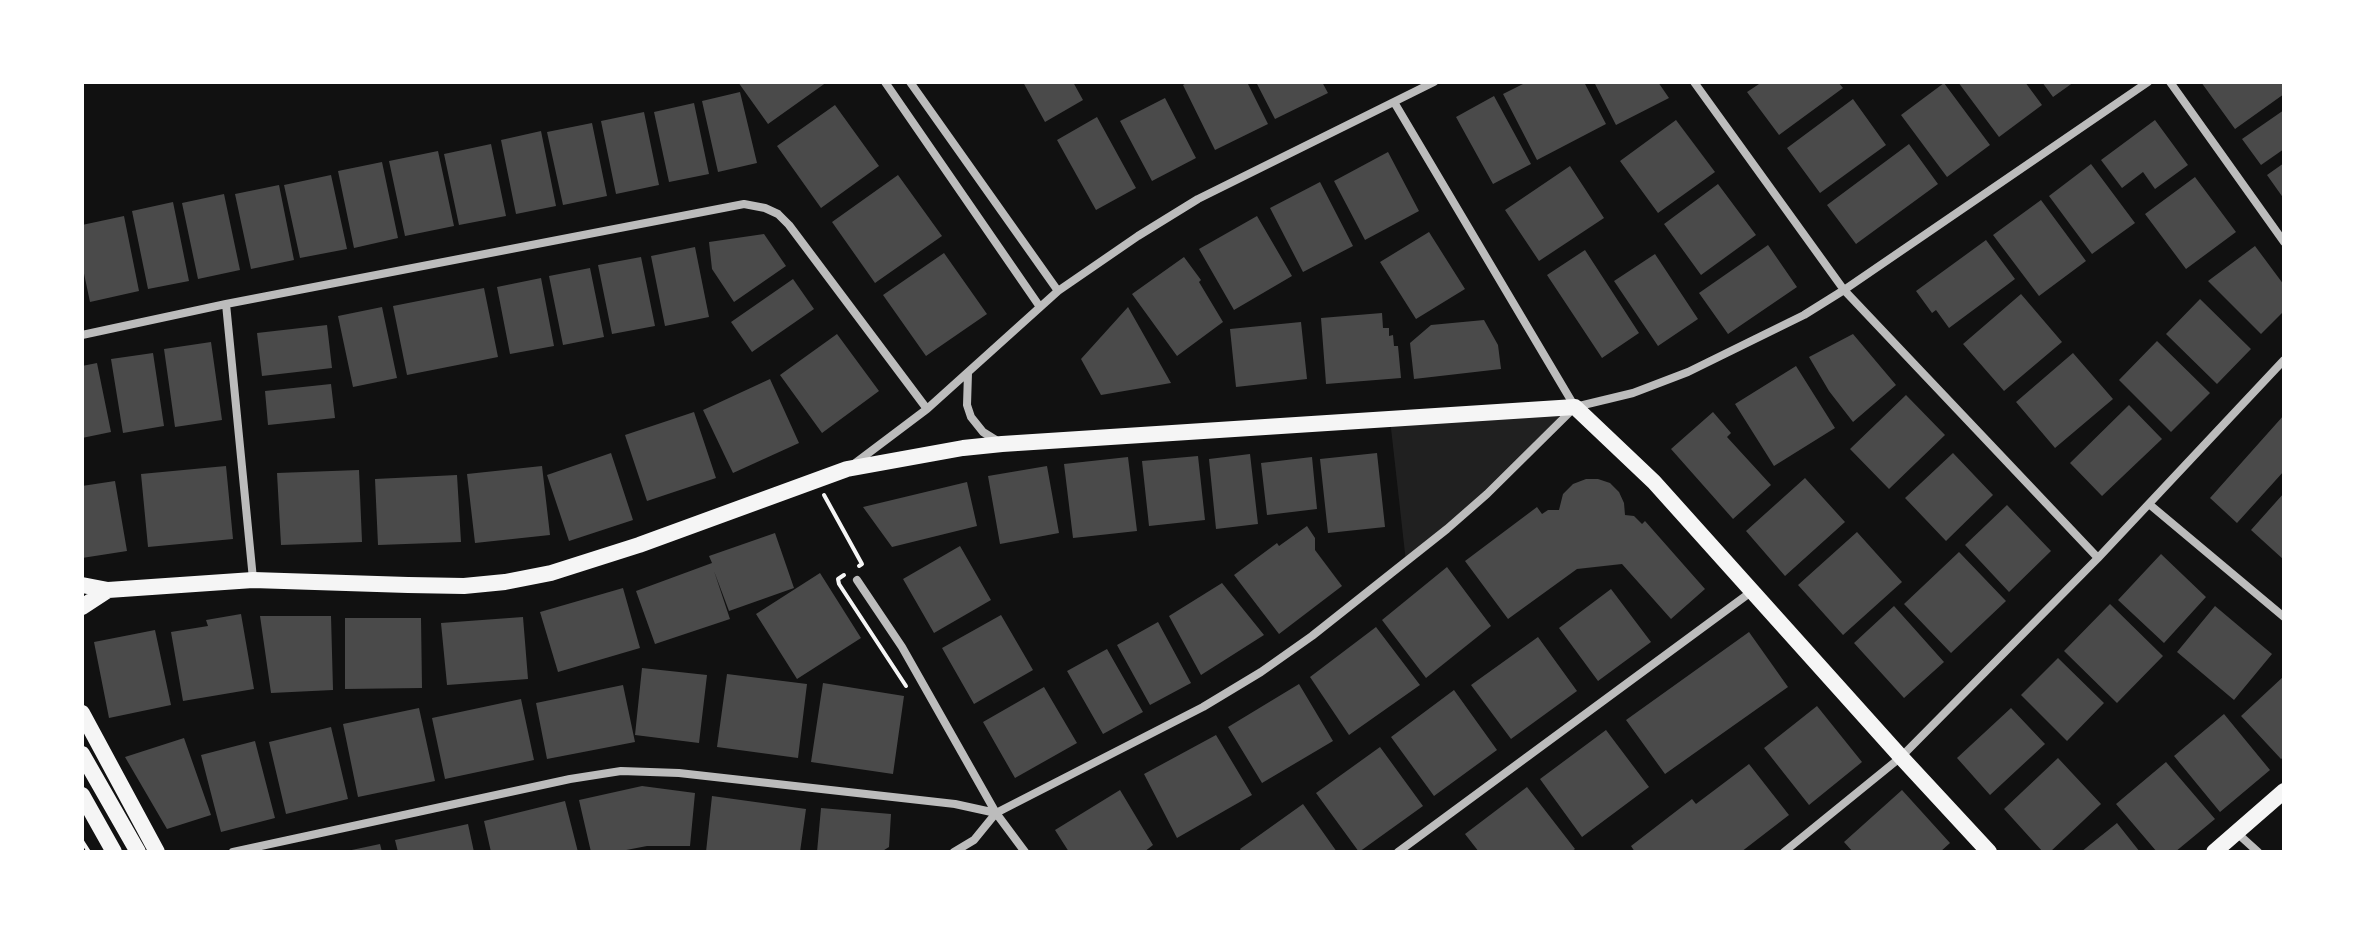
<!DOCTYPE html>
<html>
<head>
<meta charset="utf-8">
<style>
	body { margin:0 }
	#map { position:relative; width:2366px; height:934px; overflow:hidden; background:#111; font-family:"IBM Plex Sans",sans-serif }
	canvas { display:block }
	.frame { position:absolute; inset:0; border:84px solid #fff; pointer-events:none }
</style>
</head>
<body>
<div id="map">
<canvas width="2366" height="934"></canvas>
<div class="frame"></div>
</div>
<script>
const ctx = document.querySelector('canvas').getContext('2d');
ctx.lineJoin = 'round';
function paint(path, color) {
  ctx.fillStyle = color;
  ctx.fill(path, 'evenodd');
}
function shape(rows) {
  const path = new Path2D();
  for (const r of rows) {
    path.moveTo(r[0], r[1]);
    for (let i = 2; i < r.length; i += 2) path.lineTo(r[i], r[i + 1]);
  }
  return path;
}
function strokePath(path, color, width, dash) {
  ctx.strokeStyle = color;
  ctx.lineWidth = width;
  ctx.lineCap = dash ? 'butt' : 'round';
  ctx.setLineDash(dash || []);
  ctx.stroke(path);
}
const green = shape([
	[1575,407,1487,494,1406,562,1390,419]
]);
const building = shape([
	[738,82,827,82,768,124],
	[1023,82,1073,82,1083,100,1045,122],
	[1188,82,1247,82,1268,124,1215,150,1183,85],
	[1256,82,1322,82,1328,93,1275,119],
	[1527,82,1584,82,1606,124,1537,160,1503,94],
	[1594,82,1658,82,1669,98,1616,125],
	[1762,82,1838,82,1843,88,1779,135,1747,92],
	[1958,82,2025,82,2042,105,1999,137],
	[2042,82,2074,82,2053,97],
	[2201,82,2284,82,2284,94,2235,129],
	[1944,83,1990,145,1947,177,1901,115],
	[740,92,757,163,718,172,702,101],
	[1494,96,1531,164,1493,184,1456,117],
	[1165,98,1196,158,1152,181,1120,121],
	[1853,99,1886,145,1820,193,1787,148],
	[694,103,709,174,669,182,654,112],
	[835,105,879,166,821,208,777,146],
	[2284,110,2284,149,2261,165,2242,139],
	[644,112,659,185,616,194,601,121],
	[1097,117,1136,188,1096,210,1057,140],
	[1676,120,1715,172,1658,213,1620,161],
	[2155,120,2188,165,2155,189,2143,172,2122,188,2101,160],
	[592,123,607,196,563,205,547,132],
	[541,131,556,206,516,214,501,140],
	[491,144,506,216,459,225,444,154],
	[1909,144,1938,184,1856,244,1827,205],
	[438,151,454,226,405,236,389,161],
	[1388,152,1419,211,1365,240,1334,181],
	[382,162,398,238,354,248,338,171],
	[2284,163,2284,199,2267,175],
	[2091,164,2135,223,2092,254,2049,196],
	[1570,166,1604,218,1539,261,1505,210],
	[331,175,347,249,300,258,284,185],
	[898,175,942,236,875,283,832,222],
	[2195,177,2236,232,2186,269,2145,214],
	[1320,182,1353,246,1303,272,1270,208],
	[1718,184,1756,235,1701,275,1664,224],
	[279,185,294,260,251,269,235,194],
	[224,194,240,270,198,279,182,203],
	[2041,200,2086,261,2039,296,1993,235],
	[173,202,189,281,148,289,132,211],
	[124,216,139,291,90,302,82,264,82,225],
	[1257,216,1292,276,1234,310,1199,249],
	[1429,232,1465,289,1416,319,1380,262],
	[764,234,786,266,734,302,712,269,709,242],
	[1986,240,2015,279,1949,328,1936,310,1932,313,1916,291],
	[1768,245,1797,287,1728,334,1699,293],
	[2255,246,2284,285,2284,311,2261,334,2208,281],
	[695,247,709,317,665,326,651,256],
	[1585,250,1639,333,1602,358,1547,275],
	[944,253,987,314,926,356,883,295],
	[1655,254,1698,319,1658,346,1614,281],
	[641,257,655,326,612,334,598,265],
	[1184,257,1201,280,1199,282,1223,322,1177,356,1132,294],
	[590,268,604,337,563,345,549,276],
	[541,278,554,346,510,354,497,287],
	[793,279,814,309,752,352,731,322],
	[484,288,498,357,407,375,393,306],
	[2021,294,2062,342,2004,391,1963,344],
	[2200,299,2251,349,2217,384,2166,334],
	[382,307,397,378,353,387,338,316],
	[1128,307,1171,383,1101,395,1081,359],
	[1382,313,1383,328,1389,328,1389,336,1393,335,1394,346,1398,346,1401,378,1326,384,1321,318],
	[1484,320,1498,345,1501,369,1414,379,1410,343,1431,325],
	[1301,322,1307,379,1236,387,1230,329],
	[327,325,332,368,262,376,257,333],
	[837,334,879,391,822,433,780,375],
	[1853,334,1896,385,1853,422,1829,391,1809,357],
	[2157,341,2210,393,2171,432,2119,380],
	[211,342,222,420,175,427,164,349],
	[153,353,164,426,123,433,111,359],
	[2073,353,2113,399,2055,448,2016,402],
	[97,363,111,432,82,438,82,366],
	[1796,366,1835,428,1774,466,1735,404],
	[770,379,799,443,733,473,703,410],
	[331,384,335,418,268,425,265,391],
	[1906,395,1945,435,1889,489,1850,449],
	[2129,405,2162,439,2102,496,2070,463],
	[694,412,716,478,647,501,625,435],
	[1713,412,1731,433,1727,437,1771,485,1733,519,1671,449],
	[2284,415,2284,471,2237,523,2210,498],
	[611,453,633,520,569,541,547,475],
	[1377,453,1385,527,1328,533,1320,459],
	[1953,453,1993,495,1946,541,1905,498],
	[1250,454,1258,524,1216,529,1209,459],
	[1198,456,1205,520,1149,526,1142,461],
	[1128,457,1137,531,1073,538,1064,464],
	[1312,457,1317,509,1267,515,1261,463],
	[226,466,233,539,148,547,141,474],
	[542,466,550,535,475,543,467,474],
	[1047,466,1059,533,1000,544,988,476],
	[359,470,362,542,281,545,277,473],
	[457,475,461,542,378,545,375,479],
	[1805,478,1845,522,1785,576,1746,531],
	[1586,479,1598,479,1610,483,1619,492,1624,503,1625,515,1634,516,1642,524,1645,521,1705,589,1671,619,1622,564,1577,569,1508,619,1465,561,1537,507,1542,514,1548,510,1559,510,1563,494,1573,484],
	[115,481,127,551,82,558,82,486],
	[967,482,977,526,892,547,863,507],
	[2284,493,2284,560,2251,530],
	[2007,505,2051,551,2009,592,1965,545],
	[1307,526,1315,538,1315,550,1342,586,1279,634,1234,575,1277,543,1279,546],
	[1857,532,1902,582,1843,635,1798,585],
	[775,533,794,588,729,611,714,571,730,619,655,644,636,591,712,563,709,556],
	[960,546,991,600,934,633,903,579],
	[1959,552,2006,601,1951,653,1904,604],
	[2161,554,2206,597,2164,643,2118,600],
	[1447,567,1491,626,1426,678,1382,620],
	[820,573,861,638,797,679,756,614],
	[1222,583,1264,635,1201,675,1169,616],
	[623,588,640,648,558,672,540,612],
	[1611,589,1651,642,1598,681,1559,628],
	[2110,604,2163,656,2117,703,2064,651],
	[1894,606,1944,662,1904,698,1854,643],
	[2215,606,2272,654,2234,700,2177,652],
	[241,614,254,689,183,701,171,632,208,626,206,620],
	[1001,615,1033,670,974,704,942,648],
	[260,616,331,616,333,690,271,693],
	[523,617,528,679,447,685,441,623],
	[345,618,421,618,422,688,345,689],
	[1158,622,1191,683,1150,705,1117,645],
	[1376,627,1420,685,1349,735,1310,677],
	[155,630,171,705,109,718,94,642],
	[1749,632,1788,687,1665,774,1626,720],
	[1538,637,1577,691,1511,739,1471,685],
	[1107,649,1143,712,1103,734,1067,671],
	[2058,658,2104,703,2067,741,2021,695],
	[642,668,707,675,699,743,635,735],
	[727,674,807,684,798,758,717,747],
	[2284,676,2284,757,2281,759,2241,716],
	[823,683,904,696,893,774,811,762],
	[1299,684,1333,741,1262,783,1228,727],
	[623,685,635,742,547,759,536,703],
	[1044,687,1077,743,1015,778,983,722],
	[1454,690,1497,750,1434,796,1391,737],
	[521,699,534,760,445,779,432,718],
	[1817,706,1862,762,1809,805,1764,748],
	[419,708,435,781,358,797,343,724],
	[2011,708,2045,744,1990,795,1957,758],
	[2224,714,2270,770,2220,812,2174,756],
	[331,727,348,799,286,814,269,742],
	[1606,730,1649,787,1582,837,1540,779],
	[1216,735,1252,795,1177,838,1144,774],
	[184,738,211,815,167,829,125,757],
	[255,741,275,818,221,832,201,755],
	[1380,747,1423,806,1359,852,1316,793],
	[2058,758,2101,804,2050,852,2043,852,2004,809],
	[2166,762,2215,819,2175,852,2157,852,2116,804],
	[1749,764,1789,815,1741,852,1635,852,1631,846,1692,799,1696,804],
	[642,786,695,793,690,846,647,846,616,852,591,852,579,800],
	[1527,787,1575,849,1571,852,1479,852,1465,834],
	[1120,790,1153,845,1144,852,1069,852,1055,830],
	[1902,790,1950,843,1940,852,1853,852,1844,842],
	[712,796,806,809,800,852,706,852],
	[565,801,578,852,491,852,484,821],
	[1303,804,1337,852,1242,852,1240,849],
	[821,808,891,814,889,847,881,852,817,852],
	[2117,823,2140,852,2081,852],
	[468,824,474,852,398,852,395,840],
	[380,844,382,852,347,852,347,851]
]);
const path = shape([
	[824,495,862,564,859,566],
	[844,575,838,579,839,584,906,686],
	[82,841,89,852]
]);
const minor = shape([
	[885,82,1040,307],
	[910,82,1058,291],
	[1694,82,1844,290,2098,558],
	[2170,82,2284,242],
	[1394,102,1575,407],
	[226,304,253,579],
	[82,335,226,304,744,204,765,208,778,214,789,225,927,409],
	[968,373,967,405,971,417,983,432,999,442],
	[854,464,927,409,1058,291,1138,236,1198,199,1434,82],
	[2149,504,2284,617],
	[857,580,902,647,996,813,1025,852],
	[2237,833,2258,852],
	[233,852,570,779,621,771,679,773,955,804,996,813],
	[954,852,974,840,996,813,1203,707,1261,672,1312,636,1447,529,1487,494,1575,407,1633,393,1688,372,1804,315,1844,290,2148,82],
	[1398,852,1751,592],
	[1784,852,1901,757,2098,558,2284,360]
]);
const secondary = shape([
	[82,585,108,590,253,580,408,585,464,586,505,582,551,573,639,545,847,469,963,448,1002,444,1575,407,1654,482,1901,757,1989,852],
	[82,607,108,590],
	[82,713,157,852],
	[82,754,138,852],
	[82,795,114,852],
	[2214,852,2284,791]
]);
paint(green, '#202020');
paint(building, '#4a4a4a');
strokePath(path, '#f5f5f5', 4);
strokePath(minor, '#bcbcbc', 8);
strokePath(secondary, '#f5f5f5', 16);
</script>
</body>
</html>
